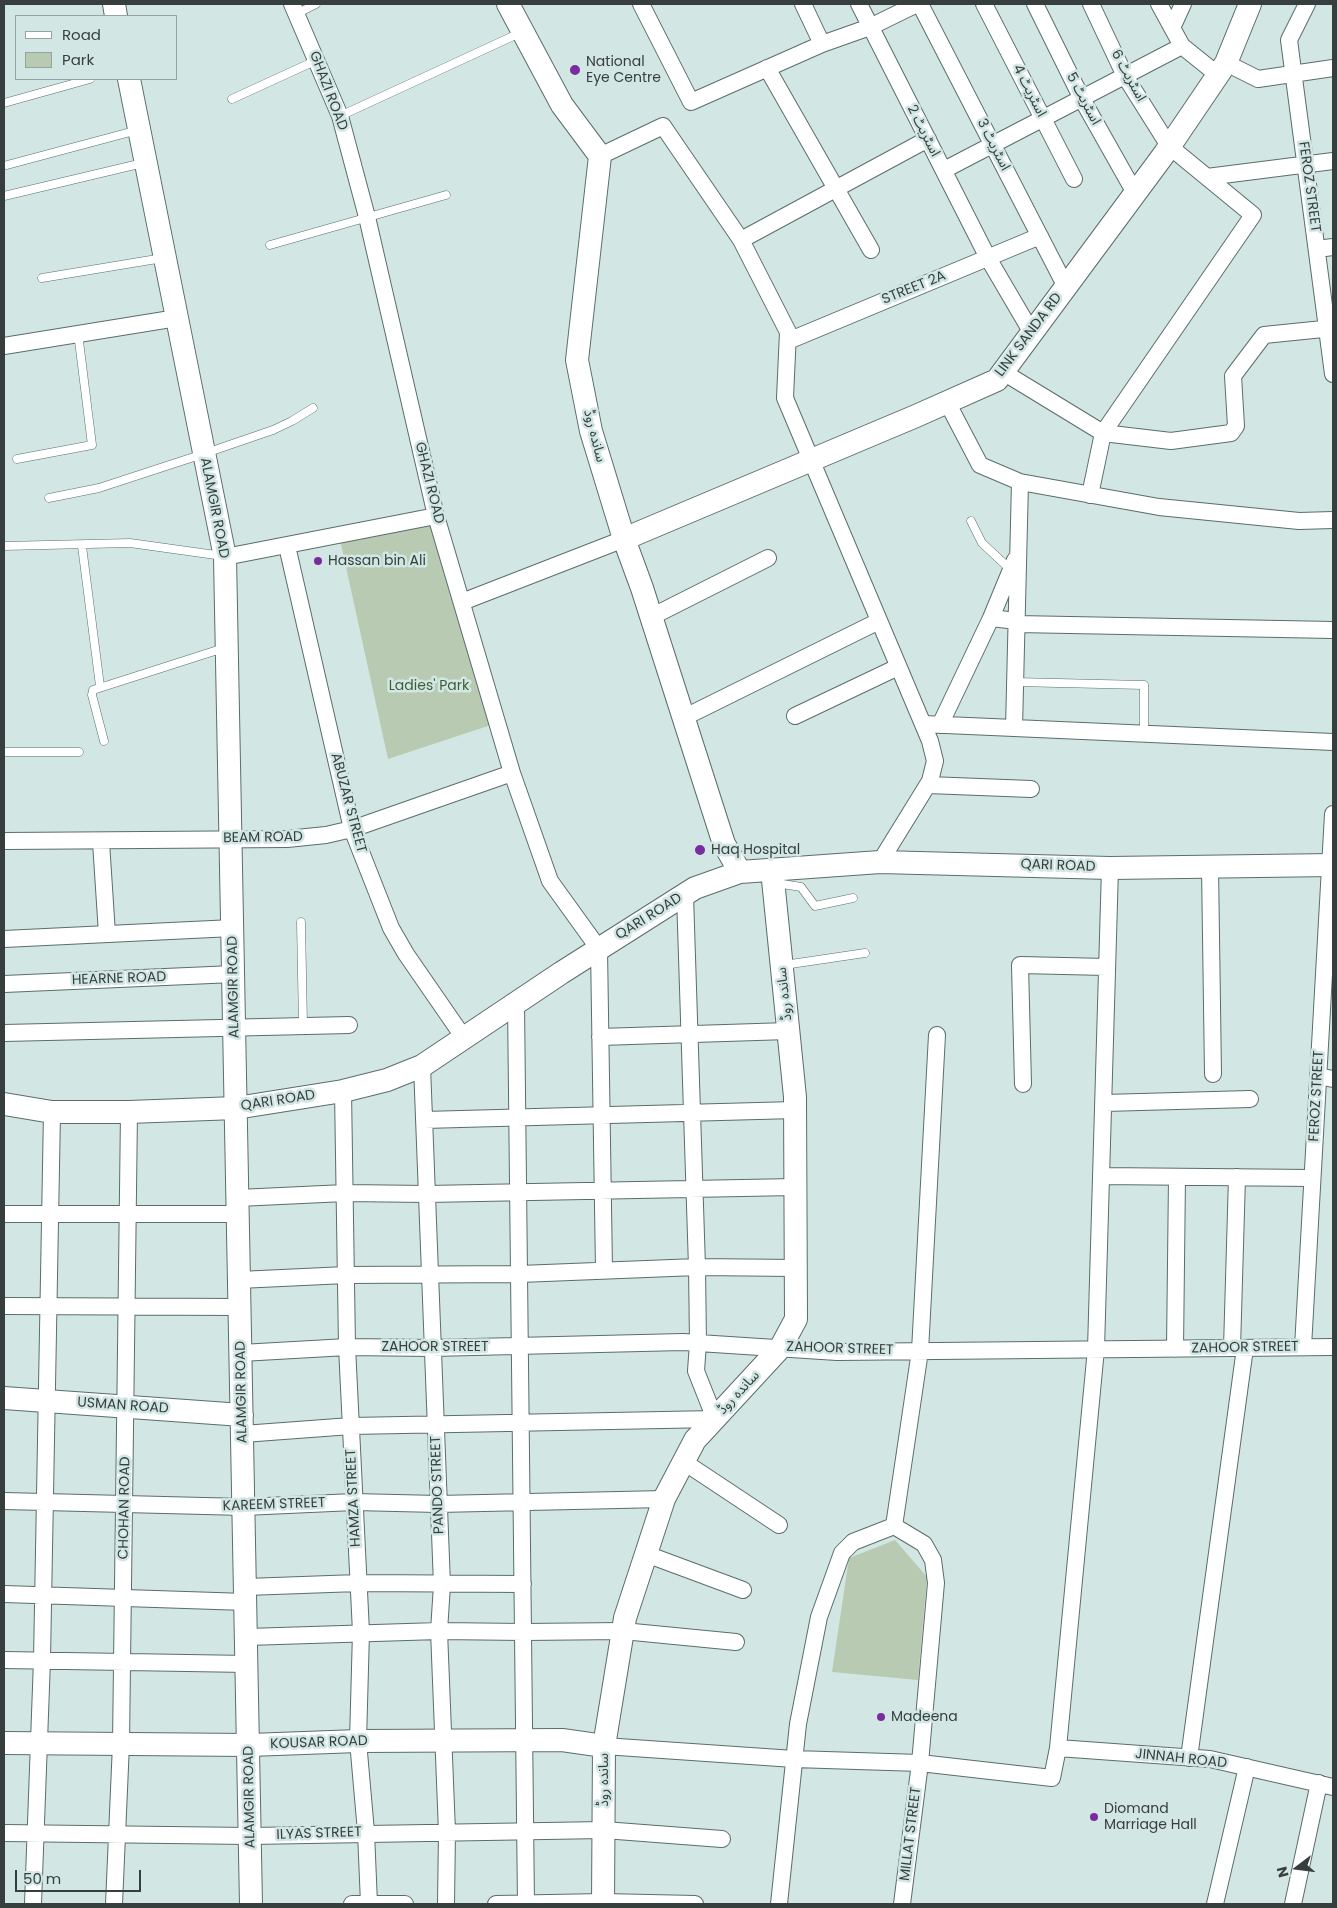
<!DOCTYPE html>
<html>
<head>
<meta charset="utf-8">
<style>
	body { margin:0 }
	#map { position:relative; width:1337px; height:1908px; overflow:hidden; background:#d2e7e4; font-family:Poppins,sans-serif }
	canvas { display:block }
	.frame { position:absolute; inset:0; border:5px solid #363f3e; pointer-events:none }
	.legend { position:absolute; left:15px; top:15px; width:162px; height:65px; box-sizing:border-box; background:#d2e7e4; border:1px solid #94a4a2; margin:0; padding:6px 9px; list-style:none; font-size:15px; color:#363f3e }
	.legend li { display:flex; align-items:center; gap:10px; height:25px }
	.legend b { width:25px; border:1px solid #94a4a2 }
	.north { position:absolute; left:1272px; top:1843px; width:50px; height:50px; -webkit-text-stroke:4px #d2e7e4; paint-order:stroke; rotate:255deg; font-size:14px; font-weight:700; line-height:20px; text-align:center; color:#363f3e }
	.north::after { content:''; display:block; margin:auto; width:18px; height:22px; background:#363f3e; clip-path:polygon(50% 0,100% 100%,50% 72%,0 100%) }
	.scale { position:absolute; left:15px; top:1870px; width:126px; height:22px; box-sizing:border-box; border:2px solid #363f3e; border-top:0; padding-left:6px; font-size:15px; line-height:18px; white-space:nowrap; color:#363f3e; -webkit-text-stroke:4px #d2e7e4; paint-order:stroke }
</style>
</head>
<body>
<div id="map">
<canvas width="1337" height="1908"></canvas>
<div class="frame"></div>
<ul class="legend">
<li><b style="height:6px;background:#fff"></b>Road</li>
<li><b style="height:14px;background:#b8cab2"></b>Park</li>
</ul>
<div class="north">N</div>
<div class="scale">50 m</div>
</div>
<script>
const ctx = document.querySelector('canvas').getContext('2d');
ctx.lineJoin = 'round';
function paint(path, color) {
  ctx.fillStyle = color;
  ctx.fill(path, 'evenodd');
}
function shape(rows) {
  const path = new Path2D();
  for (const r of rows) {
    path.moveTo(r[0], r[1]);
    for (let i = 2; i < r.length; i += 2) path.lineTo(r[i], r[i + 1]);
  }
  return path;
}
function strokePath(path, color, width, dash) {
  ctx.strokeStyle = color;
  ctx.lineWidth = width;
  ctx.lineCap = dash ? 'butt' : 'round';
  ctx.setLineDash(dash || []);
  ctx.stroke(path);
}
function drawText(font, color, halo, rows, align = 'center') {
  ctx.font = font + ' Poppins,"Noto Sans Arabic",sans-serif';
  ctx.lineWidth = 5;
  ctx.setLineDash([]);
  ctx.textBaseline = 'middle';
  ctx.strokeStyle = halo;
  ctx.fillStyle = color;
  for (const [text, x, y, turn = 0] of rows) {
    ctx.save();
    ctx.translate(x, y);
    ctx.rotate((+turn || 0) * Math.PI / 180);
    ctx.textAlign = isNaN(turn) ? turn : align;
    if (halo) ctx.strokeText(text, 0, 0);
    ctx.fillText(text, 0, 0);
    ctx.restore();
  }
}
const green = shape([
	[436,516,497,723,388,759,339,535],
	[895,1540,927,1577,918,1680,832,1672,849,1558]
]);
const lane = shape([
	[296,14,316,4],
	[232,99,317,60],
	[4,103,90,79],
	[340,116,522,32],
	[7,165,138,130],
	[4,196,143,163],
	[270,245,446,195],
	[42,278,163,258],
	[17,459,92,445,78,333],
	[49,498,99,488,203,454,273,430,292,421,313,408],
	[971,521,982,543,1011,570],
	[4,546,130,543,223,556],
	[82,546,100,686],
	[1015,682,1144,685,1144,734],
	[104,741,92,695,93,690,224,648],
	[4,752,79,752],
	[776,883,801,887,815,906,853,898],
	[301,922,303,1025],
	[784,965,865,953]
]);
const street = shape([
	[292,4,340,116,367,217,436,516,512,773,550,881,599,949,604,1270],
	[641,4,691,102,822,44,870,27,917,4],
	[803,4,822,44],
	[859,4,988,258,1032,333],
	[920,4,1066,287],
	[984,4,1074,179],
	[1035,4,1082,99,1135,193],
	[1159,4,1182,46],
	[1307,4,1289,40,1333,374],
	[1172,28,1183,4],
	[1226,63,1258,79,1333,68],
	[767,68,871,250],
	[600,156,663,126,741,240,788,332,785,398,930,741,935,761,930,781,880,862],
	[944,170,1182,46,1218,75],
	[1207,177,1333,161],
	[741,240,928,139],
	[1317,249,1333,247],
	[788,341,1040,236],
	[4,346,177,318],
	[1003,372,1103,433,1253,215,1169,146,1125,76,1091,4],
	[947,402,980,465,1020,482,1159,507,1299,521,1333,520],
	[1090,495,1103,433,1171,441,1231,433,1236,426,1233,376,1264,335,1333,328],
	[287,546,352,829,391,928,406,954,464,1038],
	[225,557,436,516],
	[462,602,624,539],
	[651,617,768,558],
	[991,618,1015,560],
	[1017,624,1333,630],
	[795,716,898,667],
	[683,718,879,621],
	[923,724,1333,742],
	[940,725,991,618,1017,621],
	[1014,728,1020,482],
	[928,785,1031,789],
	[4,841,287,839,326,835,352,829,512,773],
	[101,842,107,934],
	[1210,867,1213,1074],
	[4,939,233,928],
	[4,984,234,974],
	[516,1003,526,1904],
	[4,1033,349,1025],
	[600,1037,788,1031],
	[422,1066,442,1585,439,1631,447,1832,446,1904],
	[1318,1076,1333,1079],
	[1023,1084,1020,965,1107,967],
	[343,1091,347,1347,361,1632,358,1741,366,1832,369,1904],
	[1104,1103,1250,1099],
	[424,1120,795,1110],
	[1101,1176,1312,1178],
	[238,1198,345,1193,427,1194,795,1187],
	[4,1214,238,1214],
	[239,1280,346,1275,520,1274,697,1267,795,1268],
	[4,1306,240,1307],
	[1303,1347,1333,814],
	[1232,1348,1237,1177],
	[1175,1349,1177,1177],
	[241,1353,347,1347,432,1348,683,1342,837,1352,1333,1347],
	[243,1434,351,1426,715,1419,696,1371,698,1343,697,1267,685,895],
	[684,1462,779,1525],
	[4,1501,244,1507,354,1502,438,1504,664,1499],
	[894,1526,924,1544,933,1560,936,1583,920,1763,902,1904],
	[646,1554,743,1590],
	[246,1587,358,1583,523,1584],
	[4,1594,246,1602],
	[247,1637,439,1631,524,1632,623,1631,736,1642],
	[4,1660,248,1664],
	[604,1746,794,1759,920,1763,1052,1778,1058,1748,1210,1759,1333,1787],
	[1058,1748,1096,1349,1110,868],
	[1189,1758,1245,1348],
	[4,1833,250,1836,604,1830,722,1839],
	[33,1904,42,1660,52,1112],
	[114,1904,121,1744,129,1112],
	[352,1904,405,1904],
	[496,1904,603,1902,695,1904],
	[779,1904,798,1724,819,1617,842,1553,853,1542,894,1526,920,1351,937,1035],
	[1215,1904,1247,1767],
	[1293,1904,1319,1783]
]);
const secondary = shape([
	[114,4,116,16],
	[508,4,562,105,600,156,577,360,591,431,624,539,642,588,724,844,740,872],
	[129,79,225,557,251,1904],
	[624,539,916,416,997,380,1165,153,1226,63,1250,4],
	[4,1104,52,1112,129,1112,236,1108,343,1091,387,1080,422,1066,561,973,695,888,740,872,880,862,1110,868,1333,865],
	[4,1398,242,1415],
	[4,1743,250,1745,358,1741,562,1740,604,1746],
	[603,1904,604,1746,625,1618,646,1554,664,1499,695,1440,781,1347,796,1319,795,1097,772,870]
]);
const markers = [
	[575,70,6,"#782c9e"],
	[318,561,5,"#782c9e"],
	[700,850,6,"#782c9e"],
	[881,1717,5,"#782c9e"],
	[1094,1817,5,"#782c9e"]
];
const poiNames = [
	["National",586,62],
	["Eye Centre",586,78],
	["Hassan bin Ali",328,561],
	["Haq Hospital",711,850],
	["Madeena",891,1717],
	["Diomand",1104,1809],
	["Marriage Hall",1104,1825]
];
const streetNames = [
	["اسٹریٹ 6",1128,76,61],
	["GHAZI ROAD",328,91,69],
	["اسٹریٹ 4",1029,91,63],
	["اسٹریٹ 5",1083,99,62],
	["اسٹریٹ 2",923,131,63],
	["اسٹریٹ 3",993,145,63],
	["FEROZ STREET",1309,187,82],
	["STREET 2A",914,288,-22],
	["LINK SANDA RD",1029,335,-53],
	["ساندہ روڈ",594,436,76],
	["GHAZI ROAD",429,483,76],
	["ALAMGIR ROAD",214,508,79],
	["ABUZAR STREET",348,803,75],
	["BEAM ROAD",263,838,-1],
	["QARI ROAD",1058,866,2],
	["QARI ROAD",649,917,-32],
	["HEARNE ROAD",119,979,-2],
	["ALAMGIR ROAD",234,987,-91],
	["ساندہ روڈ",785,994,-96],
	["FEROZ STREET",1317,1096,-87],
	["QARI ROAD",278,1101,-9],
	["ZAHOOR STREET",435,1347],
	["ZAHOOR STREET",1245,1348,-1],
	["ZAHOOR STREET",840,1349,2],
	["ALAMGIR ROAD",242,1392,-91],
	["ساندہ روڈ",739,1393,-47],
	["USMAN ROAD",123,1406,4],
	["PANDO STREET",438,1485,-92],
	["HAMZA STREET",354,1498,-93],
	["KAREEM STREET",274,1505,-2],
	["CHOHAN ROAD",125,1508,-89],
	["KOUSAR ROAD",319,1743,-2],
	["JINNAH ROAD",1181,1759,6],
	["ساندہ روڈ",604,1780,-90],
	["ALAMGIR ROAD",250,1797,-91],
	["ILYAS STREET",319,1834,-2],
	["MILLAT STREET",911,1834,-83]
];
const parkNames = [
	["Ladies' Park",429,686]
];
paint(green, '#b8cab2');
strokePath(lane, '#5a6d6b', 9);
strokePath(street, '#5a6d6b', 18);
strokePath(secondary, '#5a6d6b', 24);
strokePath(lane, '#fff', 8);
strokePath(street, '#fff', 16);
strokePath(secondary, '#fff', 22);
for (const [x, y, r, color] of markers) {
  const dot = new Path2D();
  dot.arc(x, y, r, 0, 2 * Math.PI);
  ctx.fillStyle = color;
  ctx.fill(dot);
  strokePath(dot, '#d2e7e4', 2);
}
drawText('14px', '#363f3e', '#d2e7e4', poiNames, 'left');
drawText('14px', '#363f3e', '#d2e7e4', streetNames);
drawText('14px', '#3e5e33', '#d2e7e4', parkNames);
</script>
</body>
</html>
